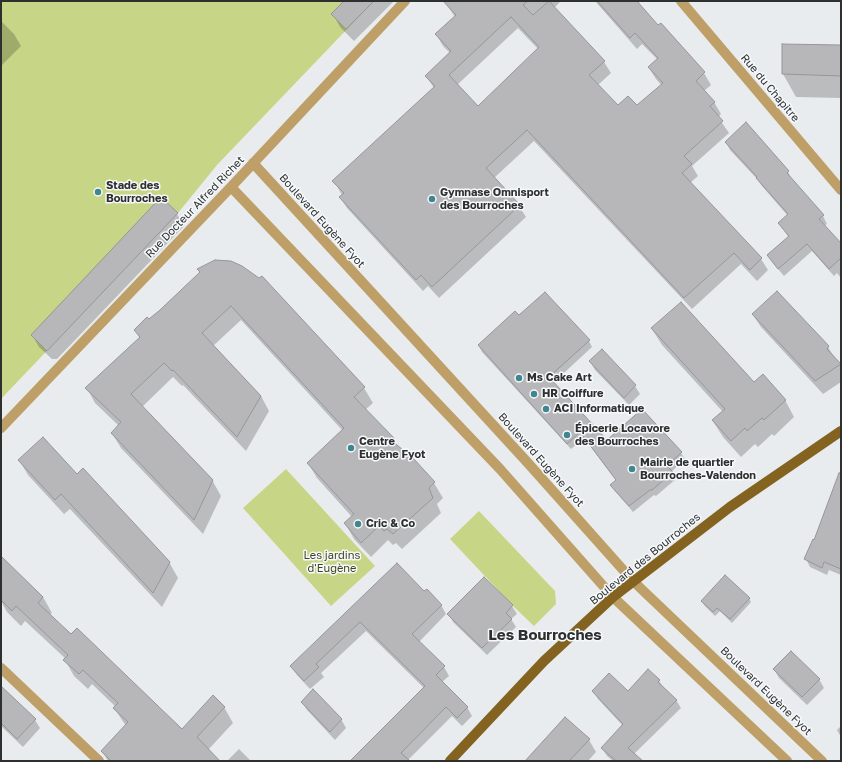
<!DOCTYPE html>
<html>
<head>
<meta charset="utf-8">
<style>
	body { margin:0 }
	#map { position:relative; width:842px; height:762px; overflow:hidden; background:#e9ecee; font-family:"Golos Text",sans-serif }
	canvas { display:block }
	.frame { position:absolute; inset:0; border:2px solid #2e2f2f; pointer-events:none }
</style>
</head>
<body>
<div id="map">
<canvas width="842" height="762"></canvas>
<div class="frame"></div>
</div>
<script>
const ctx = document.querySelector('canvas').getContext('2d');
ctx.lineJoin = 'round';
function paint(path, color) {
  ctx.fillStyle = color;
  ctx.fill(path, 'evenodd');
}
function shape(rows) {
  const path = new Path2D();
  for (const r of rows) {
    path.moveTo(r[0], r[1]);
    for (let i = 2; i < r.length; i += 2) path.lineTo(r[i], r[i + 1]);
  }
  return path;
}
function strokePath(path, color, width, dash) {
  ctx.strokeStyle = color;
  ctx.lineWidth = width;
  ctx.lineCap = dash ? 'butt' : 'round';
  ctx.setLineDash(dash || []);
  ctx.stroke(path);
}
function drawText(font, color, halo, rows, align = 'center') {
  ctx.font = font + ' "Golos Text",sans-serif';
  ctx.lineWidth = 3;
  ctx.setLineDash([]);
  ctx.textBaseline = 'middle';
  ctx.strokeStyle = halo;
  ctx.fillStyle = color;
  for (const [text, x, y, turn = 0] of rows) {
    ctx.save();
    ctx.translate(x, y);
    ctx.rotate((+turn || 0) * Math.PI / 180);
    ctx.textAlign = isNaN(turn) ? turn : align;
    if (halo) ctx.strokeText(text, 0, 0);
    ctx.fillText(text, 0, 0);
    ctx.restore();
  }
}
const green = shape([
	[1,1,374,1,217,165,178,213,1,399],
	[286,469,375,566,331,606,243,508],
	[479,511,555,591,556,604,534,626,513,606,450,539]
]);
const shadow = shape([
	[346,1,394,1,354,41,340,27,333,14],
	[446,1,561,1,554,8,604,62,611,73,598,85,618,107,637,107,662,86,656,79,649,68,658,60,642,44,637,49,595,1,636,1,658,27,660,25,704,73,711,85,704,91,714,102,721,114,718,117,729,133,692,166,698,176,690,183,761,259,768,270,757,281,741,264,692,309,534,141,494,178,519,206,526,217,439,298,428,286,423,291,347,208,340,197,342,195,334,181,434,88,426,76,450,53,443,46,436,34,455,17,445,2],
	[518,28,539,50,478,107,457,85],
	[1,21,14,34,21,46,1,66],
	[783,45,841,46,841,98,796,97,783,74],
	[746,124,788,172,792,180,823,216,827,224,824,226,841,245,841,278,837,273,834,276,812,251,784,276,773,263,769,256,789,238,779,223,788,216,762,186,758,180,730,150,726,142],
	[177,214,184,226,57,359,52,359,39,347,32,335],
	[198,270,364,388,373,403,365,410,394,440,398,448,434,483,443,498,437,504,441,513,402,549,396,543,393,545,388,540,371,557,354,539,345,523,352,517,317,478,308,463,343,431,241,320,213,346,261,396,269,411,246,451,183,385,182,386,173,377,142,407,212,480,221,496,203,534,121,448,112,433,119,426,95,403,87,388,140,339,135,330,149,320,200,273],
	[753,315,828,347,836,360,841,365,841,382,823,394,761,327],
	[519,317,589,341,592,347,553,383,607,442,641,410,681,453,685,459,671,472,676,479,656,496,654,495,633,512,615,491,611,485,617,481,584,438,571,449,482,352,479,346],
	[652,329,785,400,794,417,774,436,772,434,758,447,755,444,741,457,723,437,713,421,723,412,662,345],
	[590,361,635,386,640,394,629,405,595,370],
	[19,460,77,476,169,562,178,578,162,607,70,509,64,514,28,475],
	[841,487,841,575,829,570,827,575,810,567,806,559],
	[1,558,43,597,52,613,49,615,182,730,224,707,233,723,208,750,216,761,108,761,102,751,126,726,114,708,116,707,92,684,88,689,74,676,65,660,66,659,25,621,21,626,7,612,1,601],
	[397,564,424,592,441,605,446,614,419,642,444,667,449,676,442,682,467,707,472,716,462,726,452,716,407,761,351,761,424,688,366,631,321,673,324,677,310,689,297,675,291,666],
	[484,578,512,606,517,614,511,619,516,627,487,655,453,622,449,614],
	[749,598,751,602,732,623,720,611,715,616,704,605,702,601],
	[774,669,819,679,824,688,807,705,779,678],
	[659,681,664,688,676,700,681,708,634,754,641,761,613,761,607,756,602,748,623,726,598,699,593,691,628,692],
	[1,688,35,720,40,728,23,747,1,726],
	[302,702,341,719,346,728,335,740,307,710],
	[841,726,841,737,837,730],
	[589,740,596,752,588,761,526,761],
	[239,749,251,761,227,761]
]);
const building = shape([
	[344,1,374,1,346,29,331,14,344,1],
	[443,1,528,1,523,5,533,15,549,1,605,61,589,75,618,105,628,96,637,105,663,83,648,67,658,58,635,33,630,38,597,1,637,1,658,25,661,23,705,72,696,81,715,102,710,106,723,121,684,156,692,164,682,173,762,258,750,270,734,253,684,298,527,130,486,168,520,205,432,287,421,275,416,280,339,197,344,193,332,181,435,86,425,76,451,51,435,34,456,15,443,1],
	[511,17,539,47,478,106,449,75,511,17],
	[782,44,841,45,841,76,782,74,782,44],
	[746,122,789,171,787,173,824,215,819,219,841,243,841,258,829,269,807,244,778,269,767,255,789,236,778,223,788,214,756,178,757,177,725,142,746,122],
	[161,197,178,213,47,351,31,335,161,197],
	[215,260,231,261,242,266,259,278,262,276,365,387,354,397,395,439,392,441,413,458,435,482,429,488,433,498,393,534,387,529,384,531,379,526,361,543,344,523,354,514,307,463,344,428,231,306,202,333,261,396,237,437,173,370,172,371,164,363,131,394,213,480,194,520,111,433,121,422,85,388,140,337,134,330,147,317,149,319,160,310,200,272,197,269,215,260],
	[777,291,829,346,827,349,841,364,815,381,752,314,777,291],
	[545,292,590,340,549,377,607,440,642,409,682,452,667,466,673,472,652,490,650,490,629,506,610,485,616,480,580,432,567,444,478,345,515,311,519,315,545,292],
	[681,302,754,382,763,374,786,400,764,420,762,418,747,431,745,428,731,441,712,420,725,409,651,328,681,302],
	[602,349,636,385,624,398,589,361,602,349],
	[43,437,77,474,83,468,170,562,153,593,61,494,55,500,18,460,43,437],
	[839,473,841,473,841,569,824,562,822,568,804,559,813,539,814,540,839,473],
	[1,556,43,597,38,603,71,634,77,628,182,729,213,695,225,707,197,737,220,761,111,761,101,751,128,722,113,708,118,703,83,670,79,674,63,660,68,655,16,606,12,611,1,600,1,556],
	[397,563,424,591,427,589,442,605,412,634,445,666,436,675,468,707,457,718,446,707,401,753,410,761,350,761,425,686,360,622,316,664,319,667,304,681,290,666,397,563],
	[725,575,750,598,730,619,717,608,713,612,701,601,725,575],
	[484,577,513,605,506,613,512,619,482,648,447,614,484,577],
	[791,651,820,679,802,697,773,669,791,651],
	[648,669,660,680,658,682,677,700,628,748,643,761,616,761,601,748,623,724,592,691,609,673,628,691,648,669],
	[1,686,36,719,17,739,1,723,1,686],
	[313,689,342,719,330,732,301,702,313,689],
	[565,717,590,739,569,761,525,761,565,717]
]);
const street = shape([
	[681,1,841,190],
	[253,163,527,462,633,581,822,761],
	[231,187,500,469,613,597,787,761],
	[1,428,231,187,405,1],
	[1,668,99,761]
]);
const primary = shape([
	[450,761,544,661,613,597,730,507,841,431]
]);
const markers = [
	[98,192,4,"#408691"],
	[432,199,4,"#408691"],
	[519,378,4,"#408691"],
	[534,394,4,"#408691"],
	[546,409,4,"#408691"],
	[567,435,4,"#408691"],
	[351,448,4,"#408691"],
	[632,469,4,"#408691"],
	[358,524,4,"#408691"]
];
const streetNames = [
	["Rue du Chapitre",770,88,50],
	["Rue Docteur Alfred Richet",195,207,-46],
	["Boulevard Eugène Fyot",322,221,48],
	["Boulevard Eugène Fyot",541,460,48],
	["Boulevard des Bourroches",645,559,-39],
	["Boulevard Eugène Fyot",766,691,44]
];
const poiNames = [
	["Stade des",106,186],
	["Bourroches",106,199],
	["Gymnase Omnisport",440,193],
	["des Bourroches",440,206],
	["Ms Cake Art",527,378],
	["HR Coiffure",542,394],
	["ACI Informatique",554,409],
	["Épicerie Locavore",575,429],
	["des Bourroches",575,442],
	["Centre",359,442],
	["Eugène Fyot",359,455],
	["Mairie de quartier",640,463],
	["Bourroches-Valendon",640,476],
	["Cric & Co",366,524]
];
const parkNames = [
	["Les jardins",332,556],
	["d'Eugène",332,569]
];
const districtNames = [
	["Les Bourroches",545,635]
];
paint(green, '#c7d686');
paint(shadow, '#0003');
paint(building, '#b7b6b9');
strokePath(building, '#969698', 1);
strokePath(street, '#bf9f68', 10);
strokePath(primary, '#846321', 10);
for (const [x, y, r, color] of markers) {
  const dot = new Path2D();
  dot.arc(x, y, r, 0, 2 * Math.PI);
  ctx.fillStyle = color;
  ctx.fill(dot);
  strokePath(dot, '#f6f9fb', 1.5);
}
drawText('11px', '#2e2f2f', '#f6f9fb', streetNames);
drawText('bold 11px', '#2e2f2f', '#f6f9fb', poiNames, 'left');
drawText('11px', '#3e451e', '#f6f9fb', parkNames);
drawText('bold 15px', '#2e2f2f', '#f6f9fb', districtNames);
</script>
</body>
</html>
